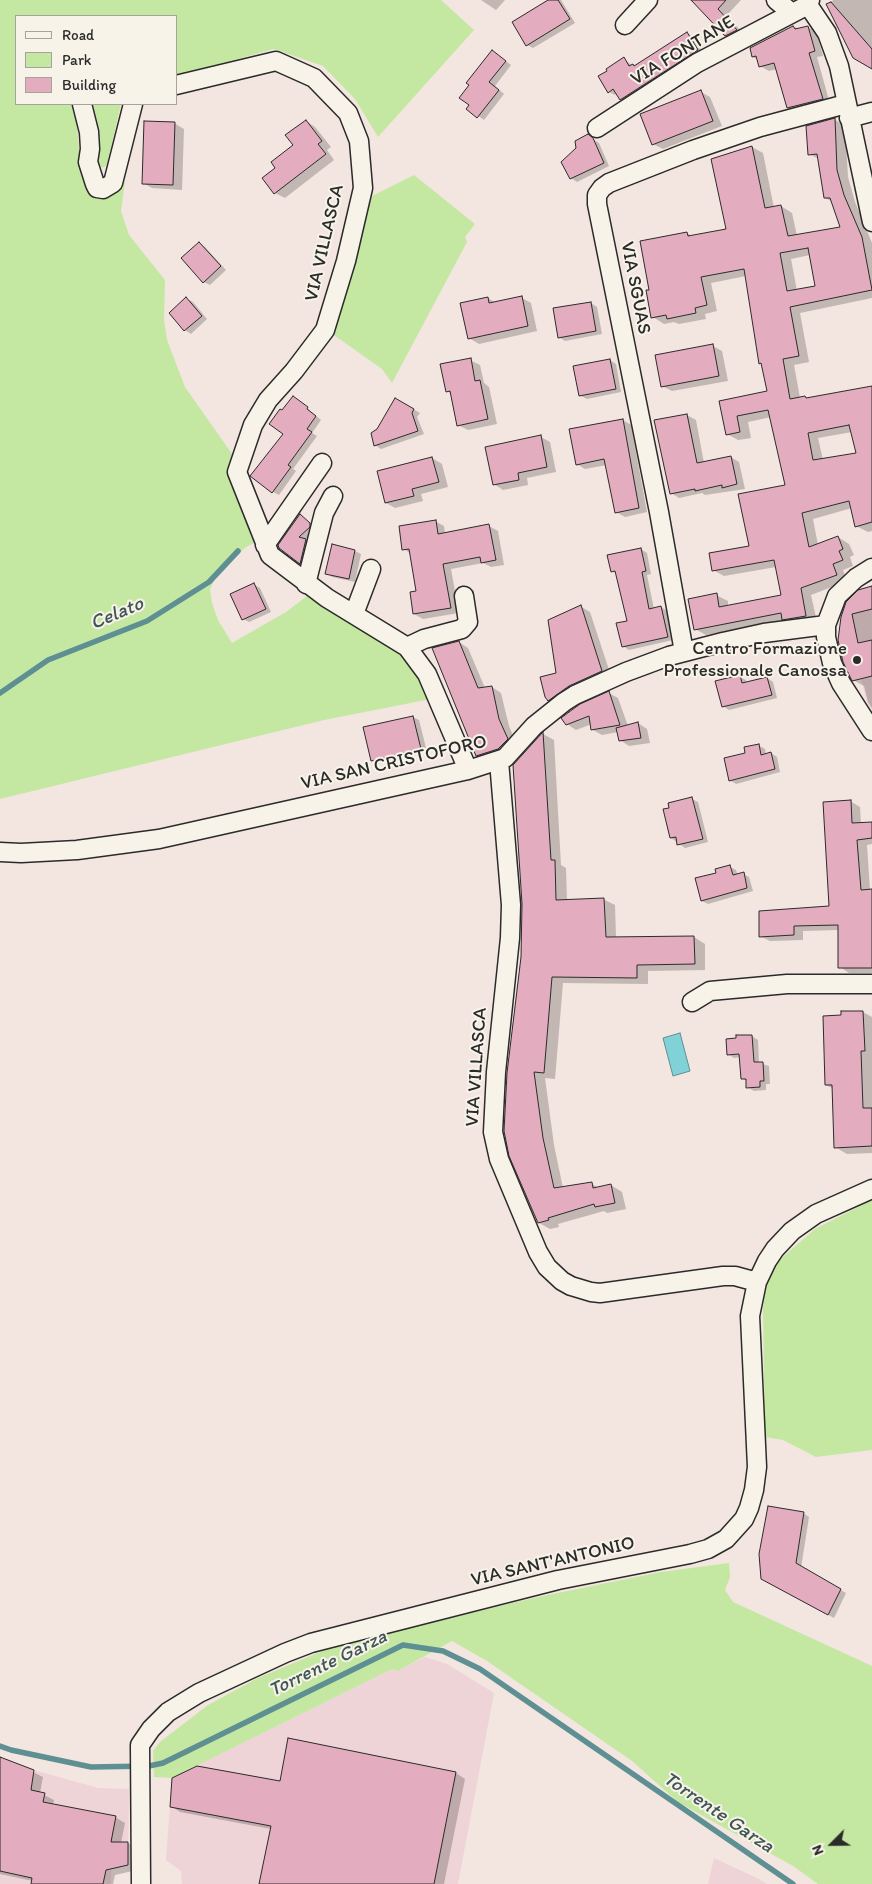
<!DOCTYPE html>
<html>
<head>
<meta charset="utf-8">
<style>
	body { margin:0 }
	#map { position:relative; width:872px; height:1884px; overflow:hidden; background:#f3e5e0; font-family:Itim,sans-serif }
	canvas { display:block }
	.legend { position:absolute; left:15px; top:15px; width:162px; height:90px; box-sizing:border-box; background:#f7f3e8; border:1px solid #a5a39c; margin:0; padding:6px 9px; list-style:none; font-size:15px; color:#2b2b2b }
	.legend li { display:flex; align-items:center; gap:10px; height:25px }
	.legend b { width:25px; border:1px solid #a5a39c }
	.north { position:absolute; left:807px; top:1819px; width:50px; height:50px; -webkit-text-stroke:4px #f7f3e8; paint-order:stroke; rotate:247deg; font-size:14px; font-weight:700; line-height:20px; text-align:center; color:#2b2b2b }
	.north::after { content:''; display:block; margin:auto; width:18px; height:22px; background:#2b2b2b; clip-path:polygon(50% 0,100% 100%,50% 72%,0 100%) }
</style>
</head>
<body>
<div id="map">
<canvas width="872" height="1884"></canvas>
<ul class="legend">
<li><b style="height:6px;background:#f7f3e8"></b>Road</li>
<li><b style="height:14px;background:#c4e8a2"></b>Park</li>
<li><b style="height:14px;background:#e4acbf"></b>Building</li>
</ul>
<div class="north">N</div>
</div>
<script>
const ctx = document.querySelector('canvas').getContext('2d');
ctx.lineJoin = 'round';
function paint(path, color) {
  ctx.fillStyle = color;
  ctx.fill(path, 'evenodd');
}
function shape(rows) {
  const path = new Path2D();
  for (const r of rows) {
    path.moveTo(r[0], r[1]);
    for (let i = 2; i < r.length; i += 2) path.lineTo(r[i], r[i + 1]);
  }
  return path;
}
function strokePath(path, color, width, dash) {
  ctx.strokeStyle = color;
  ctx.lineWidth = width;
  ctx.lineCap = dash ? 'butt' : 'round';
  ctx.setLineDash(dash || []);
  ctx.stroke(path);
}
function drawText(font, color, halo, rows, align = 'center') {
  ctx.font = font + ' Itim,sans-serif';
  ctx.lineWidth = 4;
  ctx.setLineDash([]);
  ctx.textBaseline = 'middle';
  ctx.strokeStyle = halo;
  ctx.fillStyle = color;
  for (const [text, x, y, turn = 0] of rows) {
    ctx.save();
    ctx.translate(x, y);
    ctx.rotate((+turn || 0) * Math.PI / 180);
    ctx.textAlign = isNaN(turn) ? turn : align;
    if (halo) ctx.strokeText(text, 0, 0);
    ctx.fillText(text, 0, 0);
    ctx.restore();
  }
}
const built = shape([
	[872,586,872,711,867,702,861,679,849,681,837,642,841,616,850,597,862,588],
	[425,1657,447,1664,494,1693,458,1884,182,1884,181,1871,166,1860,172,1778,392,1669,398,1671],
	[0,1757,34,1770,98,1788,129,1789,128,1865,111,1869,111,1884,0,1884],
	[714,1858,759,1879,767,1884,708,1884]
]);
const green = shape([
	[0,0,441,0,474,30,378,137,355,99,323,66,274,49,176,76,176,16,16,16,16,104,74,104,76,114,80,162,87,185,113,193,125,181,121,211,129,235,165,280,164,320,167,340,185,387,237,461,258,541,246,547,219,571,210,589,212,603,218,620,232,643,286,612,311,593,405,650,436,698,324,720,0,799],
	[93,104,121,104,107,165,102,168,98,162],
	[414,175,475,224,465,237,467,242,392,383,382,369,331,333,346,295,372,196],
	[872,1200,872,1450,816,1457,783,1440,765,1437,763,1308,766,1285,777,1262,815,1229],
	[729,1563,730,1577,725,1590,733,1602,872,1666,872,1884,818,1884,793,1866,678,1802,632,1761,487,1661,452,1641,398,1671,392,1669,172,1778,154,1777,153,1751,160,1742,208,1705,258,1678,339,1644,538,1597,661,1572]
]);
const water = shape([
	[680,1033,690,1071,673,1076,663,1038,680,1033]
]);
const shadow = shape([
	[481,0,505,0,496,10],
	[550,0,561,0,575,23,533,48,527,45],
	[693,0,741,0,727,15,745,36,735,41,726,36],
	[833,0,872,0,872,67,829,7],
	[793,26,799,29,808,27,816,32,823,56,817,57,830,104,796,112,788,107,777,69,769,71,760,66,758,60,753,57],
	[687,33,693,37,703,54,627,103,621,99,617,94,615,95,609,92,624,59,634,67],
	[498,55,511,65,495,86,504,94,484,120,467,108],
	[701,92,710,97,722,126,663,149,653,144],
	[834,119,845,126,848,177,855,202,872,243,872,298,800,313,809,362,794,365,800,398,805,397,808,399,872,388,872,531,868,532,856,526,852,508,813,519,818,545,838,537,849,544,854,555,850,557,853,566,843,570,847,581,811,595,817,622,794,626,785,621,706,635,695,629,716,595,728,601,728,607,783,596,776,567,724,576,713,570,750,547,786,486,771,417,748,422,751,438,738,440,727,434,721,402,768,392,762,364,760,363,746,276,711,283,717,311,705,314,706,319,679,324,674,322,664,324,653,317,650,291,687,233,693,237,727,230,752,147,763,153,774,208,781,206,792,213,797,236,841,228,833,202,825,198,819,159,809,154],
	[810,255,817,287,797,291,791,259],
	[852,432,857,454,823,460,818,438],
	[306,121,315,127,331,147,327,150,334,160,285,198,275,193,277,168,294,146],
	[174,123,184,129,182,190,152,188,143,183],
	[588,136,599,143,609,166,577,182,571,178],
	[199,243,205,247,226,270,210,285,204,282],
	[488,298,496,303,522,298,531,303,537,331,479,344,469,338],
	[187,299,193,302,207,319,191,334,185,330,170,313],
	[591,303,597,307,602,334,565,341,559,337],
	[713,346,722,351,728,381,672,391,662,386],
	[470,360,480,365,484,383,489,387,497,424,468,430,458,425,452,394,447,391],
	[610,360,616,364,621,392,587,399,581,396],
	[395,399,420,413,417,417,424,434,381,449,375,445,378,430],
	[299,401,321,420,312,433,317,436,293,469,296,471,279,495,273,492,284,433,283,412],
	[687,415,696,420,704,463,731,457,739,462,745,489,705,495,702,493,679,498,671,493,655,421],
	[623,420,631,425,647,512,625,517,616,512,607,465,585,469,577,464],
	[541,437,550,442,556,472,527,478,528,485,503,490,494,484],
	[432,458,442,464,448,487,421,494,423,501,395,508,386,503],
	[300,515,316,528,306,540,312,543,306,566,280,548],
	[435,521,444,526,445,534,489,526,498,531,504,565,491,567,483,563,451,569,459,613,423,619,414,614,418,592,411,554,404,549],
	[641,549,647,553,651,574,647,575,654,609,661,607,667,611,673,640,629,650,623,646,628,622,617,574,612,571],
	[355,551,361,554,355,582,332,577,326,573],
	[253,584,260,588,271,612,249,622,243,619],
	[872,588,872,708,868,702,864,686,853,680,842,616],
	[580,606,590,612,611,676,558,706,548,701],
	[459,642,468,648,485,688,492,687,501,693,509,726,517,745,487,761,477,755],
	[739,677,746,680,746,683,767,678,773,682,777,698,729,710,723,706],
	[609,693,618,698,628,726,638,723,647,729,650,743,629,746,620,740,618,732,602,735,593,730,592,724,576,730,567,724],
	[413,717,419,720,427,752,379,763,372,760,365,728],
	[543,734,554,740,561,865,566,868,567,901,603,899,615,905,616,938,694,937,705,944,705,970,648,971,648,984,563,983,555,1079,545,1078,554,1145,563,1188,592,1184,599,1188,611,1185,622,1192,626,1209,607,1213,604,1211,558,1224,559,1227,550,1229,539,1223,522,957,523,904,514,766],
	[758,745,765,749,766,755,771,753,777,757,780,772,736,784,730,780],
	[692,799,698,802,708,842,685,848,671,838],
	[850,801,860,807,861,824,872,823,872,844,867,845,870,890,872,890,872,973,849,973,840,967,839,930,803,931,803,940,770,941,760,936,831,908],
	[730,867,736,870,738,875,743,874,749,877,753,891,708,904,702,901,718,874],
	[863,1012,872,1017,872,1153,847,1154,835,1147,834,1089,826,1085,842,1017],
	[752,1036,758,1040,759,1063,769,1066,770,1084,766,1084,766,1090,754,1091,747,1087,747,1081,742,1078,741,1057,734,1058,728,1054],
	[803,1513,809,1517,801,1568,846,1593,834,1618,762,1578],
	[289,1739,456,1773,465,1779,444,1884,260,1884,271,1829,180,1812,171,1806,281,1782],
	[0,1759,33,1772,43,1777,40,1793,54,1800,53,1805,115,1817,125,1823,121,1843,128,1843,137,1849,137,1870,115,1875,113,1884,33,1884,33,1881,0,1874]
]);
const stream = shape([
	[0,693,48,660,147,621,209,582,238,551],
	[0,1746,11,1750,91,1767,149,1766,163,1763,403,1645,443,1651,480,1669,793,1884]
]);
const building = shape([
	[548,0,558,0,570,19,526,46,512,22,548,0],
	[691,0,726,0,718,9,737,30,725,36,691,0],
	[831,2,872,49,872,69,853,58,826,4,831,2],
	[793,26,795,29,808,26,815,51,809,53,823,99,787,108,774,63,759,67,756,56,752,57,750,48,793,26],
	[687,32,698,50,620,100,613,89,608,93,598,76,607,71,606,69,624,57,629,66,633,64,634,66,687,32],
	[492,50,506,61,489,82,499,90,477,118,466,109,469,105,459,98,469,85,466,83,492,50],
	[701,90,713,121,652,145,640,114,701,90],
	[835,118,837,170,844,195,862,237,872,290,790,307,799,356,783,359,790,399,805,396,806,398,872,386,872,522,855,527,849,501,802,513,809,547,838,536,843,549,839,551,843,560,833,564,837,575,801,588,806,616,782,620,781,613,694,630,688,599,717,593,719,607,781,595,774,560,712,571,709,553,749,546,738,494,785,485,768,410,737,416,740,432,726,435,719,401,767,391,761,363,759,364,744,269,701,277,707,305,695,308,696,313,667,319,666,315,651,318,646,290,649,290,640,241,687,232,688,236,726,229,711,159,752,146,765,208,781,205,788,236,840,227,830,198,824,198,817,154,808,155,806,126,835,118],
	[808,248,815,286,787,291,780,253,808,248],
	[849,425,856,453,813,460,808,433,849,425],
	[306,120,322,141,318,144,326,154,274,194,262,178,275,168,271,162,293,145,285,135,306,120],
	[144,121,175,122,173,185,142,184,144,121],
	[588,134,593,138,604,163,570,179,561,162,576,148,575,141,588,134],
	[199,242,221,266,203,283,181,258,199,242],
	[522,296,528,326,468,339,460,303,488,297,489,303,522,296],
	[186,297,202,316,184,331,169,313,186,297],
	[591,302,596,331,558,338,553,308,591,302],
	[713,344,719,376,661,387,655,355,713,344],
	[471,358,475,381,480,380,488,419,457,426,450,391,446,392,440,364,471,358],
	[610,359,616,389,579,396,573,366,610,359],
	[293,396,308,407,307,409,316,416,307,429,312,432,288,465,291,467,272,493,250,476,283,434,269,424,280,409,282,410,293,396],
	[395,398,414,409,412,413,418,431,374,446,371,433,377,429,395,398],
	[687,414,697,463,731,456,737,484,722,488,722,485,695,491,695,489,670,494,654,420,687,414],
	[623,419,639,508,615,513,604,459,576,465,569,429,623,419],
	[541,435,547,467,518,473,519,480,493,485,485,447,541,435],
	[432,457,439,482,412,489,414,496,385,503,377,471,432,457],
	[300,514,310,523,310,527,299,537,306,539,300,564,279,548,278,545,300,514],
	[436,520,438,534,489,524,496,560,481,563,480,557,443,564,451,608,413,614,410,592,416,591,409,549,402,550,399,526,436,520],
	[332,544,355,550,349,579,325,574,332,544],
	[641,548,646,571,642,572,649,609,661,606,668,637,622,647,616,623,627,621,615,571,611,572,607,555,641,548],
	[254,583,266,609,242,620,230,594,254,583],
	[872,586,872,609,852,614,858,643,872,640,872,676,852,681,843,662,838,640,841,617,846,602,858,590,872,586],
	[581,605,602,671,569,686,548,701,545,697,540,677,556,673,548,620,581,605],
	[459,641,478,688,492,686,499,719,508,739,498,749,476,756,432,648,459,641],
	[740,675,742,683,767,677,772,695,722,707,715,681,740,675],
	[609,691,620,725,591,730,589,716,566,725,561,718,580,704,609,691],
	[413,716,421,749,371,761,363,727,413,716],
	[638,722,641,738,619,741,616,728,638,722],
	[543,732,551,860,555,860,556,900,604,898,606,937,694,936,695,964,637,965,637,978,552,977,544,1073,534,1072,543,1138,554,1188,592,1182,593,1188,611,1184,615,1203,595,1207,594,1204,548,1218,549,1220,538,1223,509,1156,504,1131,507,1073,521,957,522,904,513,765,543,732],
	[759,744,761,755,771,752,775,769,729,781,724,758,745,753,744,747,759,744],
	[692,797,703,839,677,845,676,837,670,838,663,809,669,808,668,803,692,797],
	[851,800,852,823,872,822,872,838,857,840,861,890,872,889,872,968,838,968,838,925,794,926,794,935,759,937,759,911,829,906,823,802,851,800],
	[730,865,733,875,744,872,747,888,701,901,695,878,716,873,715,869,730,865],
	[841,1011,863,1011,865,1051,861,1051,863,1108,872,1108,872,1146,834,1148,832,1085,825,1085,823,1016,841,1015,841,1011],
	[736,1035,752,1035,754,1062,763,1062,764,1081,760,1081,760,1087,746,1088,746,1079,741,1079,739,1054,727,1055,726,1039,736,1038,736,1035],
	[768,1506,804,1512,796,1563,841,1589,828,1615,761,1579,759,1554,768,1506],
	[288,1738,456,1772,434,1884,259,1884,271,1826,170,1807,172,1778,197,1766,280,1781,288,1738],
	[0,1757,34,1770,31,1790,45,1793,43,1802,116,1816,111,1842,128,1842,128,1865,106,1870,103,1884,31,1884,32,1878,0,1871,0,1757]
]);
const street = shape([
	[776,0,792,13],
	[808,5,827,33,839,66,872,222],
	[625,25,648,0],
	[176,85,276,61,314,78,348,113,359,141,363,188,346,261,325,330,294,371,268,400,253,425,237,472,270,555,327,598,407,647,427,674,468,770],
	[82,104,89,132,90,149,88,162,95,184,97,188,103,189,113,183,133,104],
	[849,118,872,112],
	[597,128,697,63,808,5,810,0],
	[265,545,322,463],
	[872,568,856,578,837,596,826,625,826,637,832,663,841,683,872,731],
	[306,584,324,513,333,496],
	[354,614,371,569],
	[407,647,424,639,462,629,468,622,464,596],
	[684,652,659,512,597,204,597,195,602,188,609,183,693,150,760,127,846,104],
	[499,761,511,905,510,938,496,1072,493,1132,499,1159,538,1252,547,1267,562,1281,571,1286,591,1292,600,1293,723,1276,735,1276,757,1282],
	[0,852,21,853,77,850,159,839,468,770,505,758,534,726,564,702,575,695,626,672,669,656,723,642,764,633,826,625],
	[692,1002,710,991,787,984,872,984],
	[141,1884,140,1745,151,1729,168,1712,199,1693,285,1653,311,1643,558,1580,690,1554,708,1549,726,1539,744,1519,749,1508,754,1490,757,1467,750,1316,757,1282,767,1261,775,1249,792,1231,816,1214,872,1189]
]);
const markers = [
	[857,660,5,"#2b2b2b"]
];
const streetNames = [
	["VIA FONTANE",683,51,-31],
	["VIA VILLASCA",325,243,-77],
	["VIA SGUAS",635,288,79],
	["VIA SAN CRISTOFORO",394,763,-13],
	["VIA VILLASCA",477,1067,-86],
	["VIA SANT'ANTONIO",553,1562,-13]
];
const poiNames = [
	["Centro Formazione",847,649],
	["Professionale Canossa",847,671]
];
const waterNames = [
	["Celato",117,614,-23],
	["Torrente Garza",328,1664,-26],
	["Torrente Garza",718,1813,34]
];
paint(built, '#eed4d6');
paint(green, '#c4e8a2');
paint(water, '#80d2d7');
strokePath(water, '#5e8f92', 1);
paint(shadow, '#0003');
strokePath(stream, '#5e8f92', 5.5);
paint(building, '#e4acbf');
strokePath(building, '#2b2b2b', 1);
strokePath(street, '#2b2b2b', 21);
strokePath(street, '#f7f3e8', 18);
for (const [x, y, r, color] of markers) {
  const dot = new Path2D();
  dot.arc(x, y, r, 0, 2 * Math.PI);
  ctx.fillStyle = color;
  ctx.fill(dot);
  strokePath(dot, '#f7f3e8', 2);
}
drawText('19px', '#2b2b2b', '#f7f3e8', streetNames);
drawText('19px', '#2b2b2b', '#f7f3e8', poiNames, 'right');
drawText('italic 20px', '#405556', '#f7f3e8', waterNames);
</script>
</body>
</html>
